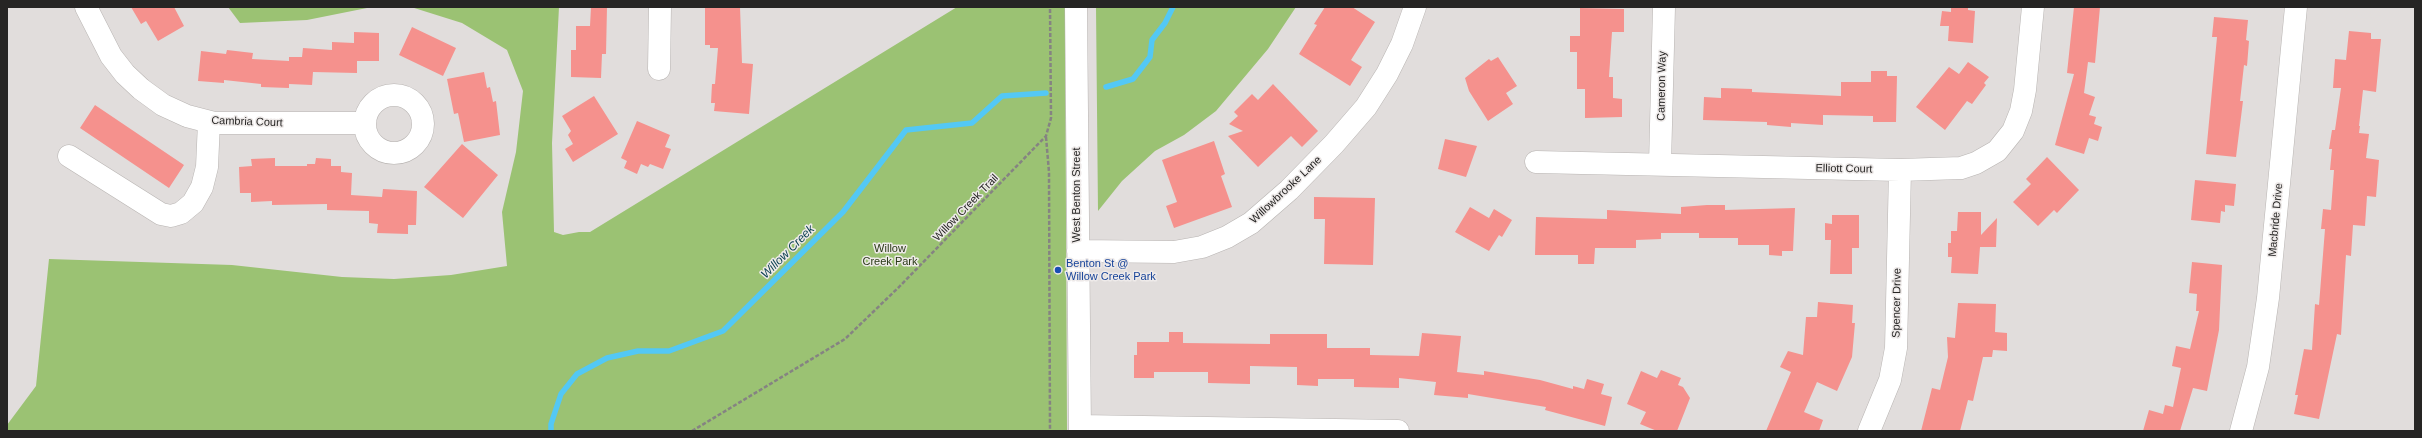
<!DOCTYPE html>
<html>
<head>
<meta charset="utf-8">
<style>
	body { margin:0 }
	#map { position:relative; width:2422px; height:438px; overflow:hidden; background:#e1dddc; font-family:Helvetica,sans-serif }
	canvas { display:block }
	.frame { position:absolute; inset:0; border:8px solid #262524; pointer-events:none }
</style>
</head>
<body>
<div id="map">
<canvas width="2422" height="438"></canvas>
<div class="frame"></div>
</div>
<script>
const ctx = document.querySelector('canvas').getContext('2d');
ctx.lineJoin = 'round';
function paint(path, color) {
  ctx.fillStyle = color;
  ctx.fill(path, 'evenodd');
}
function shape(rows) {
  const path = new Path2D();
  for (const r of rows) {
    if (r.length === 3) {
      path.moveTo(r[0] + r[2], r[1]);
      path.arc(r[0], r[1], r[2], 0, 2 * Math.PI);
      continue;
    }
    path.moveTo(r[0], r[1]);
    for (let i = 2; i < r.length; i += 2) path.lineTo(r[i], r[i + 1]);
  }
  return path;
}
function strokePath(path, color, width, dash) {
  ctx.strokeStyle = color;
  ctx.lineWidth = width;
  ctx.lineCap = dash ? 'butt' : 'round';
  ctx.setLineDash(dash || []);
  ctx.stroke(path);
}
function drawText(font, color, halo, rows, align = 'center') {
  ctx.font = font + ' Helvetica,sans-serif';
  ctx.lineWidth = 3;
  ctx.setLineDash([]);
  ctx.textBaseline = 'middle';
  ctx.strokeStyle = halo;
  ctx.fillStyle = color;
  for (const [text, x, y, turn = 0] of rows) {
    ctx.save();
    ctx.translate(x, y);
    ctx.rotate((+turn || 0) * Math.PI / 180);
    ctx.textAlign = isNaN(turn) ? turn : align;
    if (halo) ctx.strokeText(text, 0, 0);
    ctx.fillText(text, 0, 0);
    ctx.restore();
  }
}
const green = shape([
	[228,7,372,7,307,20,240,23],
	[411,7,559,7,552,143,554,232,563,235,579,232,590,232,957,7,1065,7,1067,431,7,431,7,425,36,386,49,259,232,265,342,277,394,279,451,275,507,266,502,212,516,152,523,91,507,50,462,23],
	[1096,7,1296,7,1268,49,1216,111,1184,135,1155,151,1122,181,1098,211]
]);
const stream = shape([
	[1106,87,1133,79,1150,57,1152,40,1165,23,1173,7],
	[551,431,551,424,561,394,577,374,607,358,638,351,669,351,723,331,843,212,906,130,972,123,1002,96,1046,93]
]);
const building = shape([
	[131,7,174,7,184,26,158,41,146,21,141,24],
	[591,7,607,7,606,54,602,54,601,78,571,77,571,50,576,50,576,26,590,26],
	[705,7,740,7,742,63,753,64,749,114,714,111,715,103,711,103,712,84,715,84,718,48,710,48,710,45,705,45],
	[1325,7,1352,7,1375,22,1351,60,1362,67,1350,86,1299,54,1317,25,1314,24],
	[1951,7,1968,7,1968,10,1975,11,1973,43,1948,41,1949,26,1940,26,1942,11,1951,12],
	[2074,7,2100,7,2095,63,2088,62,2084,93,2095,97,2089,115,2096,117,2094,124,2102,127,2098,141,2089,138,2084,154,2055,145,2074,74,2067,73],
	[1580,8,1624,9,1624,32,1612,32,1609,77,1613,77,1613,98,1622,99,1622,117,1585,118,1585,89,1577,89,1577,52,1570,52,1570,36,1580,36],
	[2214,17,2248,20,2246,40,2249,41,2247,66,2244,65,2240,101,2243,101,2236,157,2206,154,2217,37,2212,37],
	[412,27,456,48,443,76,399,55],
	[2349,31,2371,33,2371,39,2381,39,2376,92,2363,90,2359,126,2360,126,2359,133,2369,134,2366,158,2379,160,2376,197,2367,196,2365,226,2353,225,2351,256,2346,255,2341,335,2337,334,2319,419,2294,414,2298,395,2295,395,2304,349,2312,350,2315,304,2319,305,2325,229,2321,229,2323,209,2331,210,2334,170,2330,170,2332,149,2329,149,2332,130,2335,130,2341,88,2333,88,2335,59,2346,60],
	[354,32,379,33,379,61,357,61,357,73,313,72,312,85,289,84,289,88,261,87,261,84,224,80,224,83,198,81,201,51,226,54,227,50,253,53,252,59,289,61,289,57,302,57,303,48,332,50,332,42,354,43],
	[1498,57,1517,86,1506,93,1513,104,1488,121,1469,91,1465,78,1489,59,1491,61],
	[1968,62,1989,77,1984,83,1986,85,1972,104,1967,101,1945,130,1916,107,1949,67,1959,74],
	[1871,71,1887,71,1887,76,1897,76,1896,122,1873,122,1873,116,1823,115,1823,125,1791,123,1791,127,1767,125,1767,122,1703,120,1704,97,1721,98,1721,88,1752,89,1752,92,1841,96,1841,82,1871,82],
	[484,72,487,88,490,87,493,102,496,101,500,135,464,142,458,113,454,114,447,79],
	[1273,84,1318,131,1302,147,1291,136,1258,167,1228,136,1243,131,1229,124,1238,116,1234,112,1252,94,1258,100],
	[594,96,618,134,573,162,565,149,573,144,568,135,571,131,562,116],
	[95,105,184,165,169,188,80,128],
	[637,121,670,135,665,147,671,149,663,169,650,164,648,167,641,164,637,174,624,168,627,161,621,158],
	[1445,139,1477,146,1466,177,1438,169],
	[1214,141,1225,174,1221,176,1232,207,1174,228,1166,206,1177,202,1162,160],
	[462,144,498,175,463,218,424,187],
	[2047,157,2079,190,2057,213,2054,210,2038,226,2013,202,2031,184,2026,179],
	[275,158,275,166,307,166,307,164,315,164,316,158,331,159,331,166,341,166,341,172,352,173,351,195,382,197,383,189,417,191,416,225,408,225,408,234,377,233,378,224,369,223,369,211,327,210,327,204,272,205,272,201,251,202,251,193,240,193,239,167,252,166,251,159],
	[2195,180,2236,184,2234,206,2225,205,2225,212,2221,211,2220,223,2191,220],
	[1314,197,1375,198,1373,265,1324,264,1325,219,1314,219],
	[1707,205,1725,205,1725,210,1795,208,1793,251,1782,251,1782,256,1769,255,1769,245,1738,245,1738,238,1699,238,1699,233,1661,233,1661,239,1636,240,1636,248,1595,248,1594,264,1578,264,1578,255,1535,255,1536,217,1607,219,1607,210,1681,214,1681,207],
	[1470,207,1489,218,1494,209,1512,220,1502,237,1499,235,1489,251,1455,232],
	[1958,212,1981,212,1981,235,1997,218,1996,247,1980,247,1978,274,1951,273,1952,257,1948,257,1948,243,1951,243,1951,231,1957,231],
	[1832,215,1859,215,1859,248,1852,248,1852,274,1830,274,1831,240,1825,240,1825,223,1832,224],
	[2192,262,2222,265,2219,330,2207,391,2193,388,2180,431,2143,431,2149,410,2163,414,2165,405,2173,407,2181,368,2172,366,2176,346,2190,349,2199,311,2196,311,2197,294,2189,293],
	[1818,302,1853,305,1852,323,1855,323,1852,357,1837,391,1817,382,1804,412,1823,420,1819,431,1766,431,1791,372,1780,367,1788,351,1803,355,1806,317,1817,317],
	[1958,303,1996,304,1995,332,2007,333,2007,351,1993,350,1992,357,1983,357,1973,401,1968,400,1960,431,1921,431,1932,388,1940,390,1948,357,1947,337,1955,338],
	[1169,332,1183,332,1183,343,1270,344,1270,334,1327,334,1327,348,1370,348,1370,355,1419,356,1422,333,1461,336,1457,372,1484,375,1484,371,1540,380,1573,389,1573,386,1584,389,1587,379,1604,384,1601,394,1612,397,1605,426,1545,410,1546,407,1468,394,1468,398,1434,395,1436,382,1399,378,1399,388,1354,387,1354,379,1318,379,1318,386,1297,385,1297,367,1250,366,1250,384,1208,383,1208,372,1154,372,1154,378,1134,378,1134,355,1137,355,1137,342,1169,342],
	[1661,370,1681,378,1678,385,1683,387,1690,398,1677,431,1657,431,1640,424,1646,412,1627,404,1641,371,1657,378]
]);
const path = shape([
	[1046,137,1049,172,1050,431],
	[692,431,845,339,899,287,1046,136,1051,118,1050,7]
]);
const minor = shape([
	[86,7,111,56,125,74,141,89,163,105,187,116,214,123,365,123],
	[1076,7,1080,431],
	[659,69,660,7],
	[394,124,29],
	[69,156,161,214,171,216,181,213,193,203,202,187,207,167,209,122],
	[1536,162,1900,170,1961,168,1976,163,1997,151,2013,131,2021,111,2025,90,2033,7],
	[1660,164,1664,7],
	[1078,251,1174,252,1202,247,1227,237,1251,223,1289,190,1334,144,1366,107,1387,74,1402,44,1415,7],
	[1080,426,1398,431],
	[1869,431,1890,380,1896,348,1900,170],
	[2241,431,2258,367,2268,298,2296,7]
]);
const markers = [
	[1058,270,4,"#1a4fb4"]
];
const streetNames = [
	["Cameron Way",1662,86,-89],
	["Cambria Court",247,122,2],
	["Elliott Court",1844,169,1],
	["Willowbrooke Lane",1286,190,-43],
	["West Benton Street",1077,195,-90],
	["Willow Creek Trail",966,208,-46],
	["Macbride Drive",2276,220,-85],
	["Spencer Drive",1897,303,-89]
];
const parkNames = [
	["Willow",890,249],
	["Creek Park",890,262]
];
const transitNames = [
	["Benton St @",1066,264],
	["Willow Creek Park",1066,277]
];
const waterNames = [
	["Willow Creek",788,252,-45]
];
paint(green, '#9bc273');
strokePath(stream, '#53c8f5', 5.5);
paint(building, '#f5918d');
strokePath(minor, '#b8b4b2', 23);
strokePath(path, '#858382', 2.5, [4, 2]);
strokePath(minor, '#fff', 22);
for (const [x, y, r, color] of markers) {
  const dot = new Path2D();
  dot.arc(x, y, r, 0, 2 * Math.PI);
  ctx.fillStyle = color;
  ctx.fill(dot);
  strokePath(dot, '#eeeae9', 1.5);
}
drawText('11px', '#262524', '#eeeae9', streetNames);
drawText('11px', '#293916', '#eeeae9', parkNames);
drawText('11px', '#164399', '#eeeae9', transitNames, 'left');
drawText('italic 12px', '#053c4e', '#eeeae9', waterNames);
</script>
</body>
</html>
